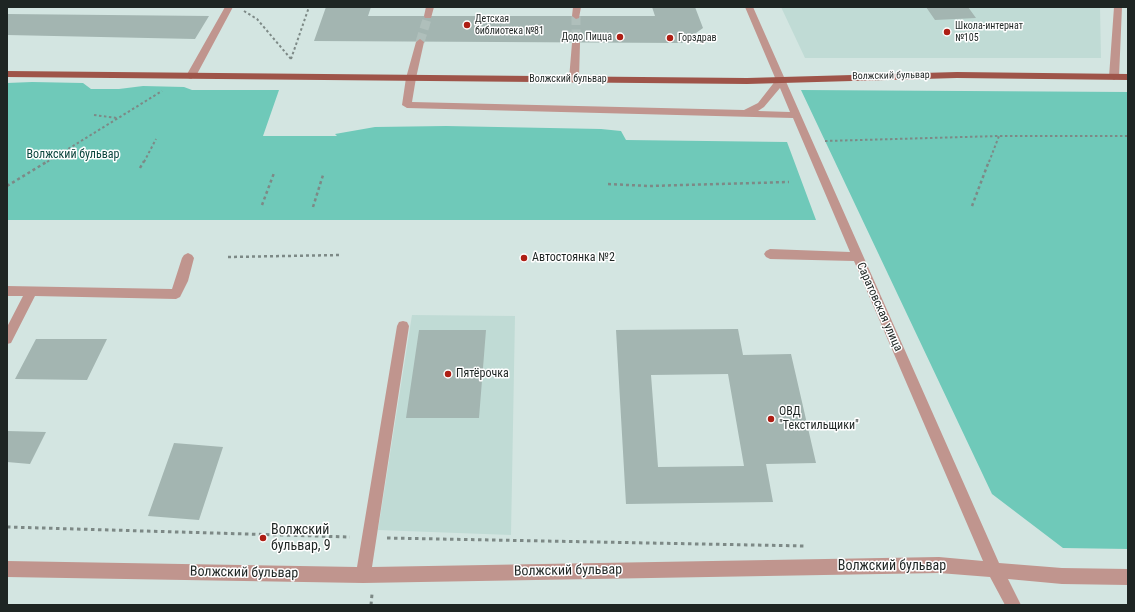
<!DOCTYPE html>
<html>
<head>
<meta charset="utf-8">
<style>
	body { margin:0 }
	#map { position:relative; width:1135px; height:612px; overflow:hidden; background:#d3e5e1; font-family:"Roboto Condensed",sans-serif }
	canvas { display:block }
	.frame { position:absolute; inset:0; border:8px solid #1e2523; pointer-events:none }
</style>
</head>
<body>
<div id="map">
<canvas width="1135" height="612"></canvas>
<div class="frame"></div>
</div>
<script>
const ctx = document.querySelector('canvas').getContext('2d');
ctx.lineJoin = 'round';
function paint(path, color) {
  ctx.fillStyle = color;
  ctx.fill(path, 'evenodd');
}
function shape(rows) {
  const path = new Path2D();
  for (const r of rows) {
    path.moveTo(r[0], r[1]);
    for (let i = 2; i < r.length; i += 2) path.lineTo(r[i], r[i + 1]);
  }
  return path;
}
function strokePath(path, color, width, dash) {
  ctx.strokeStyle = color;
  ctx.lineWidth = width;
  ctx.lineCap = dash ? 'butt' : 'round';
  ctx.setLineDash(dash || []);
  ctx.stroke(path);
}
function drawText(font, color, halo, rows, align = 'center') {
  ctx.font = font + ' "Roboto Condensed",sans-serif';
  ctx.lineWidth = 3;
  ctx.setLineDash([]);
  ctx.textBaseline = 'middle';
  ctx.strokeStyle = halo;
  ctx.fillStyle = color;
  for (const [text, x, y, turn = 0] of rows) {
    ctx.save();
    ctx.translate(x, y);
    ctx.rotate((+turn || 0) * Math.PI / 180);
    ctx.textAlign = isNaN(turn) ? turn : align;
    if (halo) ctx.strokeText(text, 0, 0);
    ctx.fillText(text, 0, 0);
    ctx.restore();
  }
}
const built = shape([
	[781,7,1100,7,1101,58,805,58],
	[412,315,515,316,511,535,378,530]
]);
const green = shape([
	[32,82,83,83,91,89,119,89,143,86,184,87,192,90,279,90,263,136,337,136,335,134,375,127,446,126,601,129,621,131,626,140,787,142,816,220,7,220,7,83],
	[801,90,1128,92,1128,549,1063,548,992,494]
]);
const building = shape([
	[326,7,371,7,368,16,655,16,652,7,695,7,703,28,682,43,314,41],
	[926,7,968,7,976,18,935,20],
	[7,14,209,16,195,39,7,35],
	[738,329,743,355,791,354,816,463,766,464,773,502,626,504,616,330],
	[728,374,744,466,658,467,651,375],
	[419,330,486,330,479,418,406,418],
	[36,339,107,339,87,380,15,379],
	[7,431,46,432,30,464,7,462],
	[174,443,223,447,199,520,148,516]
]);
const minorTunnel = shape([
	[576,16,576,43],
	[420,42,428,16]
]);
const pathFar2 = shape([
	[244,11,257,19,291,59],
	[291,59,309,7],
	[94,115,117,118],
	[825,141,999,136,1128,136],
	[47,162,162,91],
	[144,162,156,139],
	[989,162,999,136]
]);
const pathFar1 = shape([
	[140,168,144,161],
	[608,184,649,186,789,182],
	[7,186,48,161],
	[262,205,274,173],
	[972,206,989,161],
	[313,207,323,175],
	[228,257,341,255]
]);
const path = shape([
	[7,527,350,537],
	[387,538,806,546],
	[371,605,372,594]
]);
const minor = shape([
	[225,7,233,7,196,76,191,79,188,78,186,76,225,7],
	[426,7,434,7,431,18,425,18,424,16,426,7],
	[573,7,581,7,579,18,576,19,572,16,573,7],
	[745,7,753,7,999,563,1062,568,1128,569,1128,585,1062,584,1008,579,1021,605,1005,605,990,577,939,573,363,583,7,577,7,561,357,567,397,326,399,322,403,321,407,322,409,326,372,567,939,557,983,561,854,261,770,259,766,257,764,254,766,251,770,249,850,252,793,118,407,108,402,105,406,78,416,42,420,39,424,42,416,78,412,102,744,110,758,103,776,80,745,7],
	[780,88,790,112,758,111,764,107,780,88],
	[1114,7,1122,7,1119,77,1114,80,1109,77,1114,7],
	[576,40,580,43,579,79,574,82,569,79,572,43,576,40],
	[188,253,192,255,194,258,188,281,180,297,176,299,35,296,11,343,7,344,7,327,23,296,7,296,7,286,172,289,182,258,184,255,188,253]
]);
const major = shape([
	[7,71,747,78,957,72,1128,74,1128,80,957,78,747,84,7,77,7,71]
]);
const markers = [
	[467,25,4,"#ae1e14"],
	[947,32,4,"#ae1e14"],
	[620,37,4,"#ae1e14"],
	[670,38,4,"#ae1e14"],
	[524,258,4,"#ae1e14"],
	[448,374,4,"#ae1e14"],
	[771,419,4,"#ae1e14"],
	[263,538,4,"#ae1e14"]
];
const farPoinames = [
	["Детская",475,19],
	["библиотека №81",475,31],
	["Школа-интернат",955,26],
	["№105",955,38],
	["Додо Пицца",612,37,"right"],
	["Горздрав",678,38]
];
const farStreetnames = [
	["Волжский бульвар",891,76,-1],
	["Волжский бульвар",568,79]
];
const parkNames = [
	["Волжский бульвар",73,155]
];
const poiNames = [
	["Автостоянка №2",532,258],
	["Пятёрочка",456,374],
	["ОВД",779,412],
	["\"Текстильщики\"",779,426]
];
const streetNames = [
	["Саратовская улица",879,307,66]
];
const nearPoinames = [
	["Волжский",271,530],
	["бульвар, 9",271,546]
];
const nearStreetnames = [
	["Волжский бульвар",892,566],
	["Волжский бульвар",568,571,-1],
	["Волжский бульвар",244,573,1]
];
paint(built, '#c0dbd5');
paint(green, '#6fc9b9');
paint(building, '#a3b5b1');
strokePath(minorTunnel, '#afbfbb', 9, [9, 4.5]);
strokePath(pathFar2, '#7d8986', 2, [2.5, 2.5]);
strokePath(pathFar1, '#7d8986', 2.5, [3, 3]);
strokePath(path, '#7d8986', 3, [3.5, 3.5]);
paint(minor, '#c0958e');
paint(major, '#9e5449');
for (const [x, y, r, color] of markers) {
  const dot = new Path2D();
  dot.arc(x, y, r, 0, 2 * Math.PI);
  ctx.fillStyle = color;
  ctx.fill(dot);
  strokePath(dot, '#fff', 1.5);
}
drawText('10px', '#1e2523', '#fff', farPoinames, 'left');
drawText('10px', '#1e2523', '#fff', farStreetnames);
drawText('12px', '#0b463e', '#fff', parkNames);
drawText('12px', '#1e2523', '#fff', poiNames, 'left');
drawText('12px', '#1e2523', '#fff', streetNames);
drawText('14px', '#1e2523', '#fff', nearPoinames, 'left');
drawText('14px', '#1e2523', '#fff', nearStreetnames);
</script>
</body>
</html>
